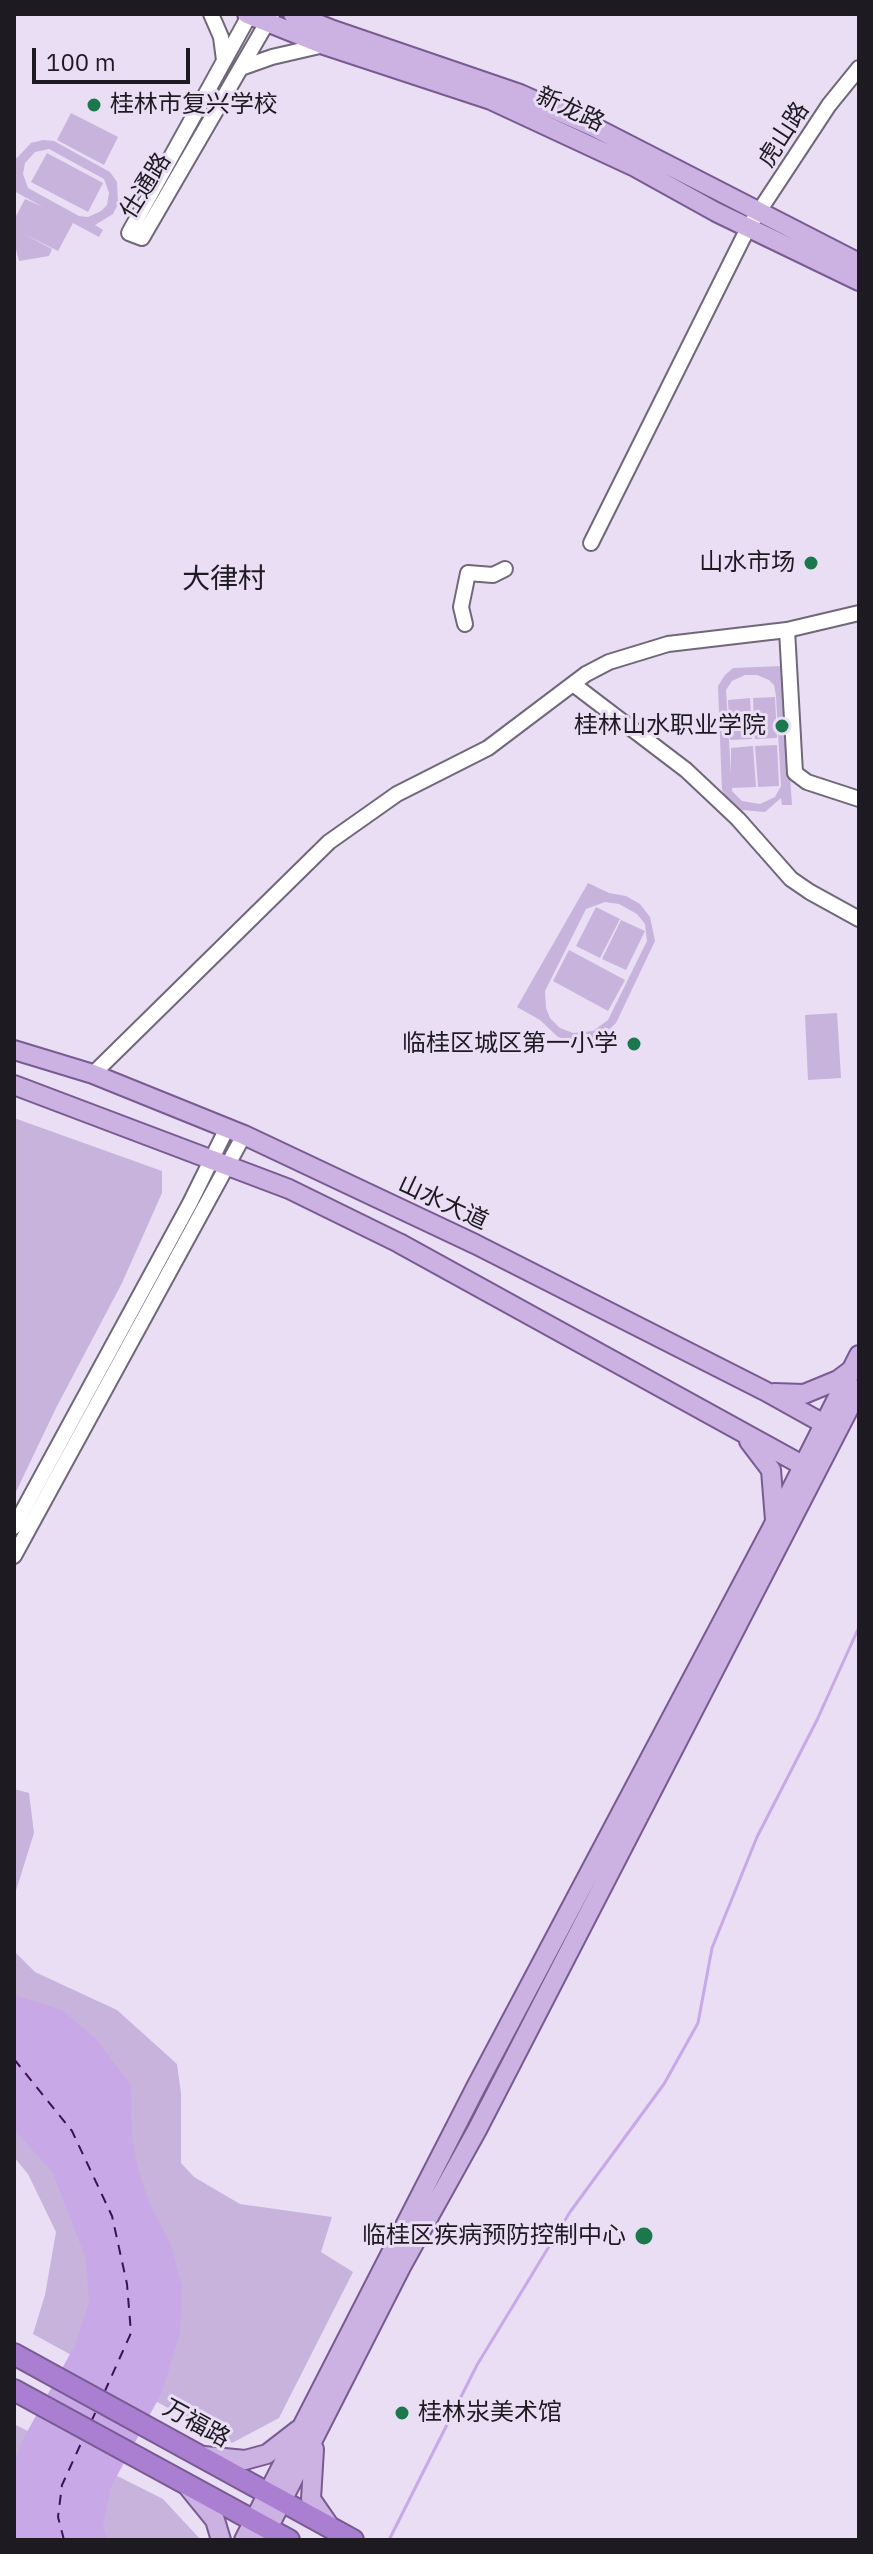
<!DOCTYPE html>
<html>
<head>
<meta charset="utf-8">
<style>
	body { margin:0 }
	#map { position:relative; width:873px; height:2554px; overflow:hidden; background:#e9def4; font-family:"IBM Plex Sans",sans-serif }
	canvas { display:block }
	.frame { position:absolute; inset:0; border:16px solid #1e1a22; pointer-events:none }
	.scale { position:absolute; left:32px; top:48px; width:158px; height:36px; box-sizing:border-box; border:4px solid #1e1a22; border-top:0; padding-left:10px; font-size:24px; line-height:28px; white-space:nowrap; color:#1e1a22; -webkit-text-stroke:6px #e9def4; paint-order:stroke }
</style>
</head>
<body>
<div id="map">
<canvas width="873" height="2554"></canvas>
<div class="frame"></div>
<div class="scale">100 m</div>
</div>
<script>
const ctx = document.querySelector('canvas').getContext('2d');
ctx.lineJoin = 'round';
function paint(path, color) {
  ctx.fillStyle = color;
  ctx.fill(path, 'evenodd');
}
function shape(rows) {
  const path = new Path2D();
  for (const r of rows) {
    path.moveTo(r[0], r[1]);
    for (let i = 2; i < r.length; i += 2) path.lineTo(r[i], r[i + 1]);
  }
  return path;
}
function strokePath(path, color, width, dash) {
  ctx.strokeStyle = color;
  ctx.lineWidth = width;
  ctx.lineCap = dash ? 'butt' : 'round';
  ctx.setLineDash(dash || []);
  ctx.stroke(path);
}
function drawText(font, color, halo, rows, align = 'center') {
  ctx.font = font + ' "IBM Plex Sans","Noto Sans SC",sans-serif';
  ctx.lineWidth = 6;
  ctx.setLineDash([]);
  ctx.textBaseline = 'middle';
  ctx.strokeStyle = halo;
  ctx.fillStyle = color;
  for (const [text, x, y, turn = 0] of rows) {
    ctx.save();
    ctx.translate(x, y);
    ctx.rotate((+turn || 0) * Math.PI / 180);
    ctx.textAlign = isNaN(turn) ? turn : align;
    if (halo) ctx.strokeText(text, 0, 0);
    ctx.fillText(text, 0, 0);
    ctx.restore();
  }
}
const green = shape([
	[71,113,118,137,104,165,57,140],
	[43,140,54,141,110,172,117,182,118,204,113,214,95,225,103,230,99,237,73,223,58,251,22,233,52,249,49,256,19,261,14,241,16,230,14,220,25,199,43,207,14,191,14,156,17,158,31,143],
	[49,149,104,179,109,193,107,205,101,211,88,217,79,216,28,188,23,174,25,163,35,152],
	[47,153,103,183,88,212,31,182],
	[782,666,792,805,782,805,781,798,765,812,742,810,730,802,722,790,718,686,725,675,733,668],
	[745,675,757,675,769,680,774,685,776,696,781,786,775,797,760,804,742,801,732,791,732,788,756,787,753,746,731,748,731,775,726,690,732,681],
	[775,697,777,738,755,739,753,698],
	[750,698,752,739,730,740,728,700],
	[777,745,779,786,758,787,755,746],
	[588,883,609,893,626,896,640,904,650,917,655,941,616,1023,601,1037,576,1042,558,1037,540,1020,517,1007],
	[605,902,619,904,637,914,645,924,647,941,608,1020,593,1031,573,1033,560,1028,550,1018,546,1008,545,991,586,909],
	[596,907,620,919,600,958,576,946],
	[621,920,645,931,626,970,602,959],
	[569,950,625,980,608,1011,553,981],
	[837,1013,841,1078,808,1080,805,1015],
	[14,1118,162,1171,162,1193,122,1283,56,1408,14,1496],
	[14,1789,29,1793,34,1833,14,1897],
	[14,1951,35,1972,117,2010,177,2064,181,2093,181,2163,194,2177,240,2204,332,2217,321,2252,353,2272,279,2418,232,2443,33,2334,45,2295,56,2232,28,2174,14,2157],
	[14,2424,163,2499,201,2540,14,2540]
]);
const water = shape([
	[14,1995,62,2010,96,2039,131,2085,132,2137,138,2170,149,2202,171,2245,182,2287,180,2333,162,2392,111,2487,103,2525,107,2540,14,2540,14,2465,22,2441,75,2345,89,2302,86,2259,53,2173,14,2129]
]);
const stream = shape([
	[389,2540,477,2365,570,2212,664,2084,698,2023,712,1948,757,1837,817,1720,859,1627]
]);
const ferry = shape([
	[14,2059,72,2131,112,2216,127,2284,131,2333,104,2393],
	[91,2422,97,2409],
	[64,2540,58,2517,62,2485,83,2439]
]);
const minor = shape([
	[211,14,221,37,224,60],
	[250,14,129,233,142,238,272,14],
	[241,68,272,57,324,45],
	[591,543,748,228,829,105,859,68],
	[465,624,461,607,468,573,493,575,505,569],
	[787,630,795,773,807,782,859,799],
	[573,684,686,770,738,819,791,879,810,892,859,919],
	[93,1074,329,842,397,794,488,748,586,674,609,662,668,644,787,630,859,613],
	[14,1527,190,1203,227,1128],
	[14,1556,244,1135]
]);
const major = shape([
	[247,14,324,45,491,100,633,166,716,212,859,281],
	[293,14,333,30,520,94,594,127,859,263],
	[14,1050,93,1074,244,1135,475,1244,765,1391,835,1430],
	[14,1085,289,1189,399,1243,813,1471],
	[774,1393,804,1394,838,1380,850,1371],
	[749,1441,771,1470,775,1520],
	[314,2449,311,2499,331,2528],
	[204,2456,245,2460,267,2454,298,2430],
	[189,2488,215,2520,221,2540],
	[244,2540,476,2087,771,1530,859,1355],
	[262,2540,401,2267,477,2130,859,1389]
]);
const highway = shape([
	[14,2354,353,2540],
	[14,2390,289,2540]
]);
const markers = [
	[94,105,8,"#1b774c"],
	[811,563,8,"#1b774c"],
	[782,726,8,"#1b774c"],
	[634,1044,8,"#1b774c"],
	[644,2236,10,"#1b774c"],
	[402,2413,8,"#1b774c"]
];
const poiNames = [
	["桂林市复兴学校",110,105,"left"],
	["山水市场",795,563],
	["桂林山水职业学院",766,726],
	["临桂区城区第一小学",618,1044],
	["临桂区疾病预防控制中心",626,2236],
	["桂林汖美术馆",418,2413,"left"]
];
const streetNames = [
	["新龙路",570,110,25],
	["虎山路",784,135,-57],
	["仕通路",146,186,-58],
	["山水大道",443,1203,25],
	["万福路",196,2424,29]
];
const quarterNames = [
	["大律村",224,580]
];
paint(green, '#c8b3dc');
paint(water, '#c8a8e7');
strokePath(stream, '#c8a8e7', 3);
strokePath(ferry, '#3d115a', 2, [10, 8]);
strokePath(minor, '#706779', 18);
strokePath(major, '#795b93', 22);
strokePath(highway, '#795b93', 24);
strokePath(minor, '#fff', 14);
strokePath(major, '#ccb2e3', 18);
strokePath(highway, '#aa7ed0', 20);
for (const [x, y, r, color] of markers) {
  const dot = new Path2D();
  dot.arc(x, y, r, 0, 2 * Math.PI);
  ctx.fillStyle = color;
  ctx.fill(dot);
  strokePath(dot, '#e9def4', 3);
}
drawText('24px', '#1e1a22', '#e9def4', poiNames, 'right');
drawText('24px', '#1e1a22', '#e9def4', streetNames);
drawText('28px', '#1e1a22', '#e9def4', quarterNames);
</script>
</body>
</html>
